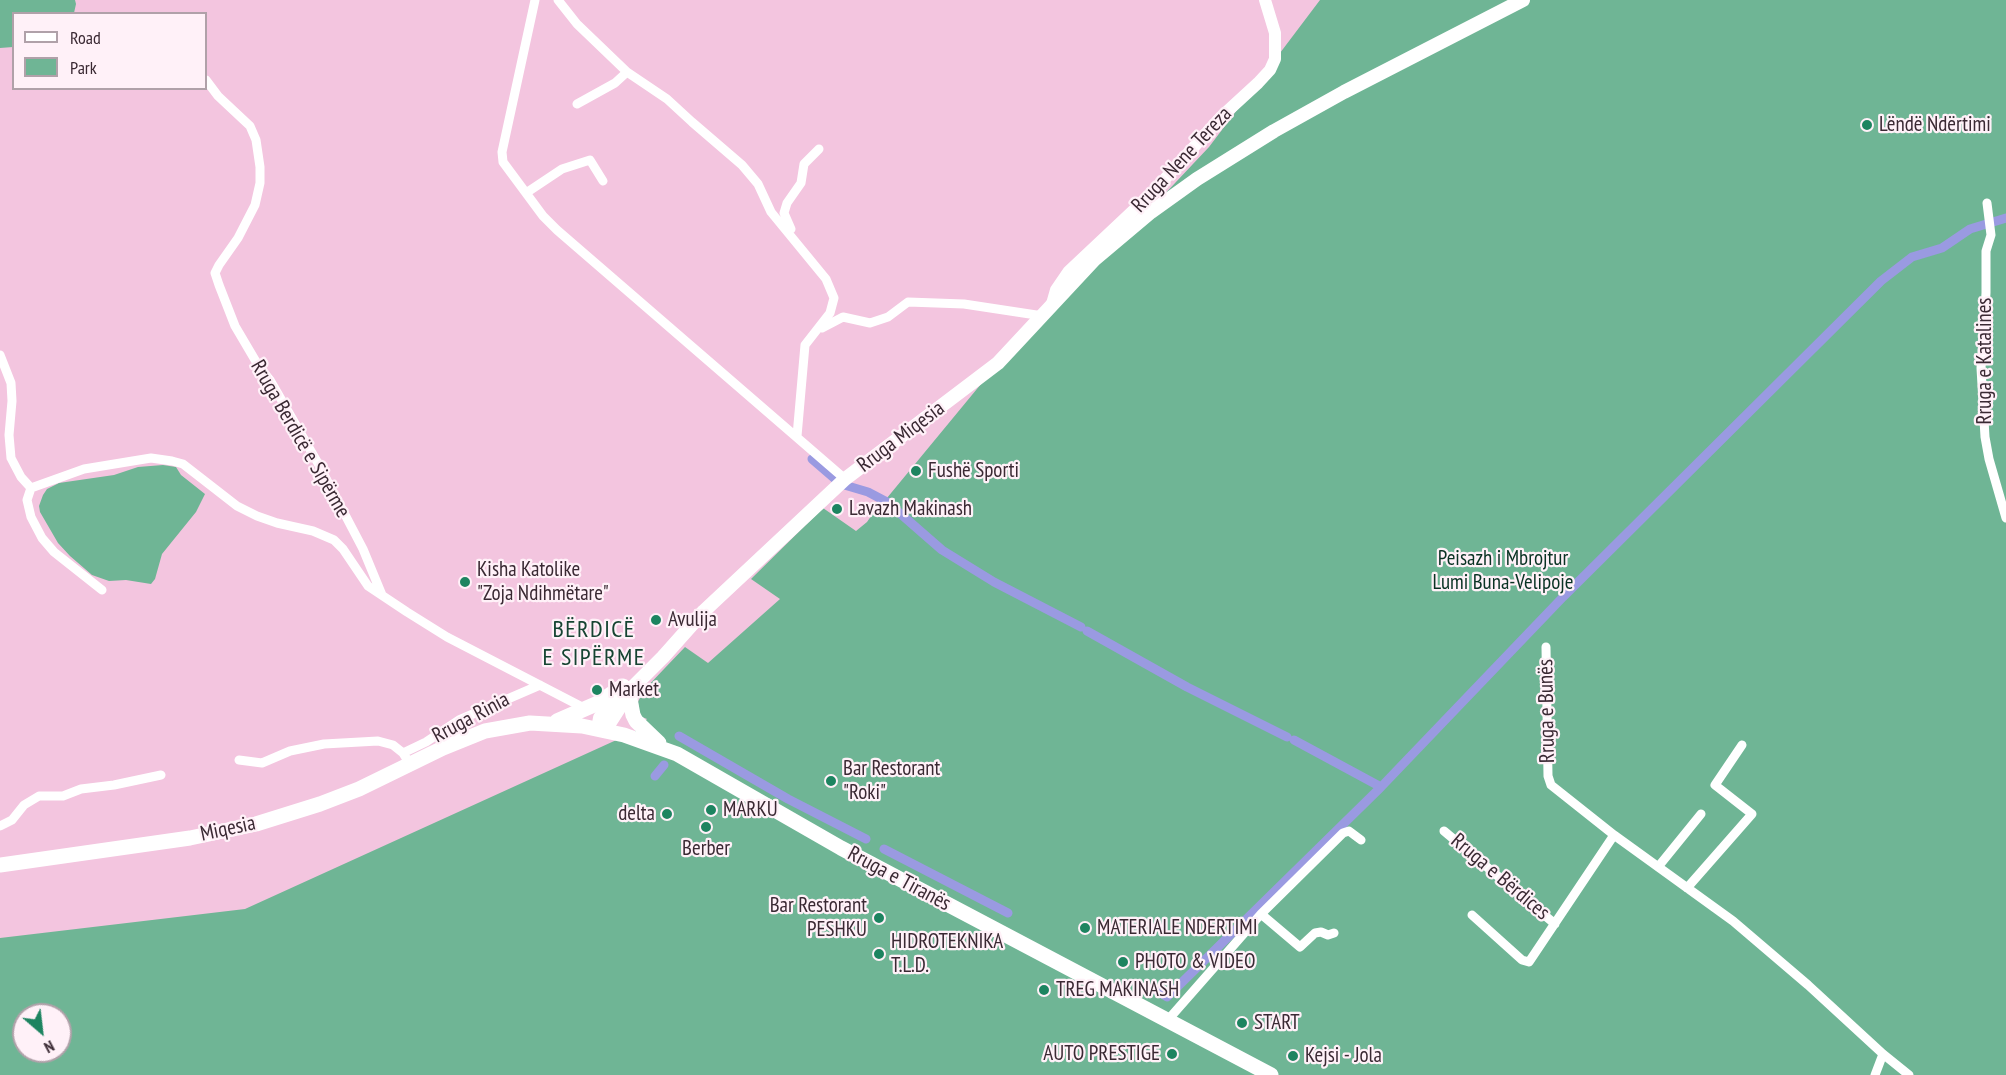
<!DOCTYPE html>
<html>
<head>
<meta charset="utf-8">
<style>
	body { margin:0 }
	#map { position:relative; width:2006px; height:1075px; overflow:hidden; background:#f3c5df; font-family:"PT Sans Narrow",sans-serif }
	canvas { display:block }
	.legend { position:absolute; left:12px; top:12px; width:195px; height:78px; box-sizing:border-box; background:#fff1f8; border:2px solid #b0a1a9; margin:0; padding:8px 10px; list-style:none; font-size:18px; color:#3a2933 }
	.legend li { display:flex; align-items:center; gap:12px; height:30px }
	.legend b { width:30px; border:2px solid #b0a1a9 }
	.north { position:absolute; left:12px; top:1003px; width:60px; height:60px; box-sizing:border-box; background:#fff1f8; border:2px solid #b0a1a9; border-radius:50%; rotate:152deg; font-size:16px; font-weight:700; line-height:24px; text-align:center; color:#3a2933 }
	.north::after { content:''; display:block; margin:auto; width:21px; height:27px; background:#1d8460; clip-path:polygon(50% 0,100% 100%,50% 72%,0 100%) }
</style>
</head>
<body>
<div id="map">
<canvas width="2006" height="1075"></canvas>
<ul class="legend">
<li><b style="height:8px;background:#fff"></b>Road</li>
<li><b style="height:16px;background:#6fb595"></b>Park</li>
</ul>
<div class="north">N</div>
</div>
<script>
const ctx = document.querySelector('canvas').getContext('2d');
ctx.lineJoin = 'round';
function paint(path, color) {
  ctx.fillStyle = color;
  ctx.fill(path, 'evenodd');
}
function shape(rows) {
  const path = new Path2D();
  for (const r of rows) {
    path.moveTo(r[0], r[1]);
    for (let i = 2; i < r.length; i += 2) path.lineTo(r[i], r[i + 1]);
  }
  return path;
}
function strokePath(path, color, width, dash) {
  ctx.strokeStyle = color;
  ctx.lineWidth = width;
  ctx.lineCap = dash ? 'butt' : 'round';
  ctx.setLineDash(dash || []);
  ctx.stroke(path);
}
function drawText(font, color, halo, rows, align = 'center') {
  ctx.font = font + ' "PT Sans Narrow",sans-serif';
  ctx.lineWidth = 4.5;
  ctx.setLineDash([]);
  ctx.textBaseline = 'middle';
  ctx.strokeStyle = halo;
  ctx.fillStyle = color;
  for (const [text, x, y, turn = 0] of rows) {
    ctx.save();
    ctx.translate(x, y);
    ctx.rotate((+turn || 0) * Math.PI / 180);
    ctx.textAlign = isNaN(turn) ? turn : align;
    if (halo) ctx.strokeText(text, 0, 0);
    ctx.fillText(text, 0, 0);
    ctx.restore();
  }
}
const green = shape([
	[0,0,75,0,76,4,74,13,14,14,13,47,0,48],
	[1320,0,2006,0,2006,1075,0,1075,0,938,245,909,634,732,647,719,642,717,639,712,638,702,643,691,685,647,708,663,780,599,751,579,823,508,856,531,867,522,880,503,882,504,1000,361,1093,270,1209,147],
	[24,1015,60,1015,60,1051,24,1051],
	[163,465,176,467,181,475,205,494,196,512,162,554,155,579,151,584,126,580,109,581,92,575,70,556,58,543,40,512,39,506,43,495,47,489,59,483,114,475,138,467]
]);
const canal = shape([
	[812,459,841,484,868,492,887,502,942,550,994,582,1081,627],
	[1087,631,1187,687,1287,737],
	[679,736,788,799,866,839],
	[1294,740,1381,787],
	[655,776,664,765],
	[884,849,1008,913],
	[1157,991,1167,997,1381,787,1563,597,1881,281,1912,257,1942,248,1970,229,2006,218]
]);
const minor = shape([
	[535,0,502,152,503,162,543,216,557,230,845,479],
	[558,0,577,24,627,72,667,99,692,122,742,165,758,184,771,212,826,279,834,298,830,313,805,345,797,436],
	[206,80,218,96,250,126,256,140,260,167,260,183,255,205,238,238,219,265,215,273,219,285,235,326,258,365,270,380,319,465,363,549,382,595],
	[577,104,615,83,627,72],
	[526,193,562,169,590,160,603,181],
	[1987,203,1991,235,1986,251,1986,293,1981,368,1985,437,1989,459,2006,518],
	[791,229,784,213,787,203,801,183,804,164,819,149],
	[822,328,843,317,870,323,888,317,908,302,964,304,1043,316],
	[0,355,11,383,12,401,9,435,11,458,21,477,31,488],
	[102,590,54,552,42,538,31,517,27,500,31,488,84,469,151,458,172,461,183,464,237,506,257,516,277,523,313,531,334,540,343,549,368,586,407,612,447,637,586,709],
	[1546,647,1548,776,1551,785,1614,835,1733,921,1808,985,1883,1054,1909,1075],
	[403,753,426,742,459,720,540,685],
	[239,760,262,763,290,751,324,744,378,741,393,745,403,753,410,764],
	[0,826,12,820,24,805,39,796,63,796,81,789,114,785,161,775],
	[1444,831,1555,924],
	[1658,867,1701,814],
	[1687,888,1752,814,1715,785,1742,745],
	[1261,914,1300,947,1315,933,1321,932,1328,935,1334,933],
	[1472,915,1522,960,1529,962,1614,835],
	[1167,1021,1261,914,1343,833,1349,831,1361,840],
	[1875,1075,1883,1054]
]);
const tertiary = shape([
	[1052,304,1056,290,1069,271,1154,191,1221,117,1258,83,1270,70,1275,59,1275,33,1265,0]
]);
const secondary = shape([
	[598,729,600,718,617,693],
	[605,730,632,688,663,657,704,611,845,479,998,363,1094,260,1151,212,1197,179,1274,131,1344,92,1523,0]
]);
const primary = shape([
	[632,688,630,699,633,715,636,721,659,743],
	[557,721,596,704,623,686],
	[0,865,190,838,256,824,320,804,359,789,443,748,485,731,530,723,582,726,624,735,677,754,841,848,1271,1075]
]);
const markers = [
	[1867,125,6,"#1d8460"],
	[916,471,6,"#1d8460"],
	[837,509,6,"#1d8460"],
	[465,582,6,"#1d8460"],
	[656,620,6,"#1d8460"],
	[597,690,6,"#1d8460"],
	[831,781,6,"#1d8460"],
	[711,810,6,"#1d8460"],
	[667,814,6,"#1d8460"],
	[706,827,6,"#1d8460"],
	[879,918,6,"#1d8460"],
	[1085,928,6,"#1d8460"],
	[879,954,6,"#1d8460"],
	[1123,962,6,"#1d8460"],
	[1044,990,6,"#1d8460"],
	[1242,1023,6,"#1d8460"],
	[1172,1054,6,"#1d8460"],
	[1293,1056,6,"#1d8460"]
];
const poiNames = [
	["Lëndë Ndërtimi",1879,125],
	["Fushë Sporti",928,471],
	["Lavazh Makinash",849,509],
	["Kisha Katolike",477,570],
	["\"Zoja Ndihmëtare\"",477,594],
	["Avulija",668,620],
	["Market",609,690],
	["Bar Restorant",843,769],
	["\"Roki\"",843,793],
	["MARKU",723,810],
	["delta",655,814,"right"],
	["Berber",706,849,"center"],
	["Bar Restorant",867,906,"right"],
	["PESHKU",867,930,"right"],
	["MATERIALE NDERTIMI",1097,928],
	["HIDROTEKNIKA",891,942],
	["T.L.D.",891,966],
	["PHOTO & VIDEO",1135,962],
	["TREG MAKINASH",1056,990],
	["START",1254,1023],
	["AUTO PRESTIGE",1160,1054,"right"],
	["Kejsi - Jola",1305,1056]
];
const streetNames = [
	["Rruga Nene Tereza",1182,160,-47],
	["Rruga e Katalines",1985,361,-90],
	["Rruga Miqesia",901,437,-37],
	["Rruga Berdicë e Sipërme",300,439,60],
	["Rruga e Bunës",1547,711,-91],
	["Rruga Rinia",471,718,-28],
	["Miqesia",228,829,-12],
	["Rruga e Bërdices",1500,877,40],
	["Rruga e Tiranës",899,879,28]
];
const parkNames = [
	["Peisazh i Mbrojtur",1503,559],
	["Lumi Buna-Velipoje",1503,583]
];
const quarterNames = [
	["BËRDICË",594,630],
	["E SIPËRME",594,658]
];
paint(green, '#6fb595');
strokePath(canal, '#9a9ae1', 9);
strokePath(minor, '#fff', 9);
strokePath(tertiary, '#fff', 12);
strokePath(secondary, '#fff', 14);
strokePath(primary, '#fff', 15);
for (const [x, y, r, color] of markers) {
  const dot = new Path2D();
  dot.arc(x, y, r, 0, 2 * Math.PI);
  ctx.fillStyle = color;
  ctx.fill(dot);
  strokePath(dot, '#fff1f8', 2);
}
drawText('21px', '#3a2933', '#fff1f8', poiNames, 'left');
drawText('21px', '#3a2933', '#fff1f8', streetNames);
drawText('21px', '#093223', '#fff1f8', parkNames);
ctx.letterSpacing = '1.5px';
drawText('24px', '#164432', '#fff1f8', quarterNames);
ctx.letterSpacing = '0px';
</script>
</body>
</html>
